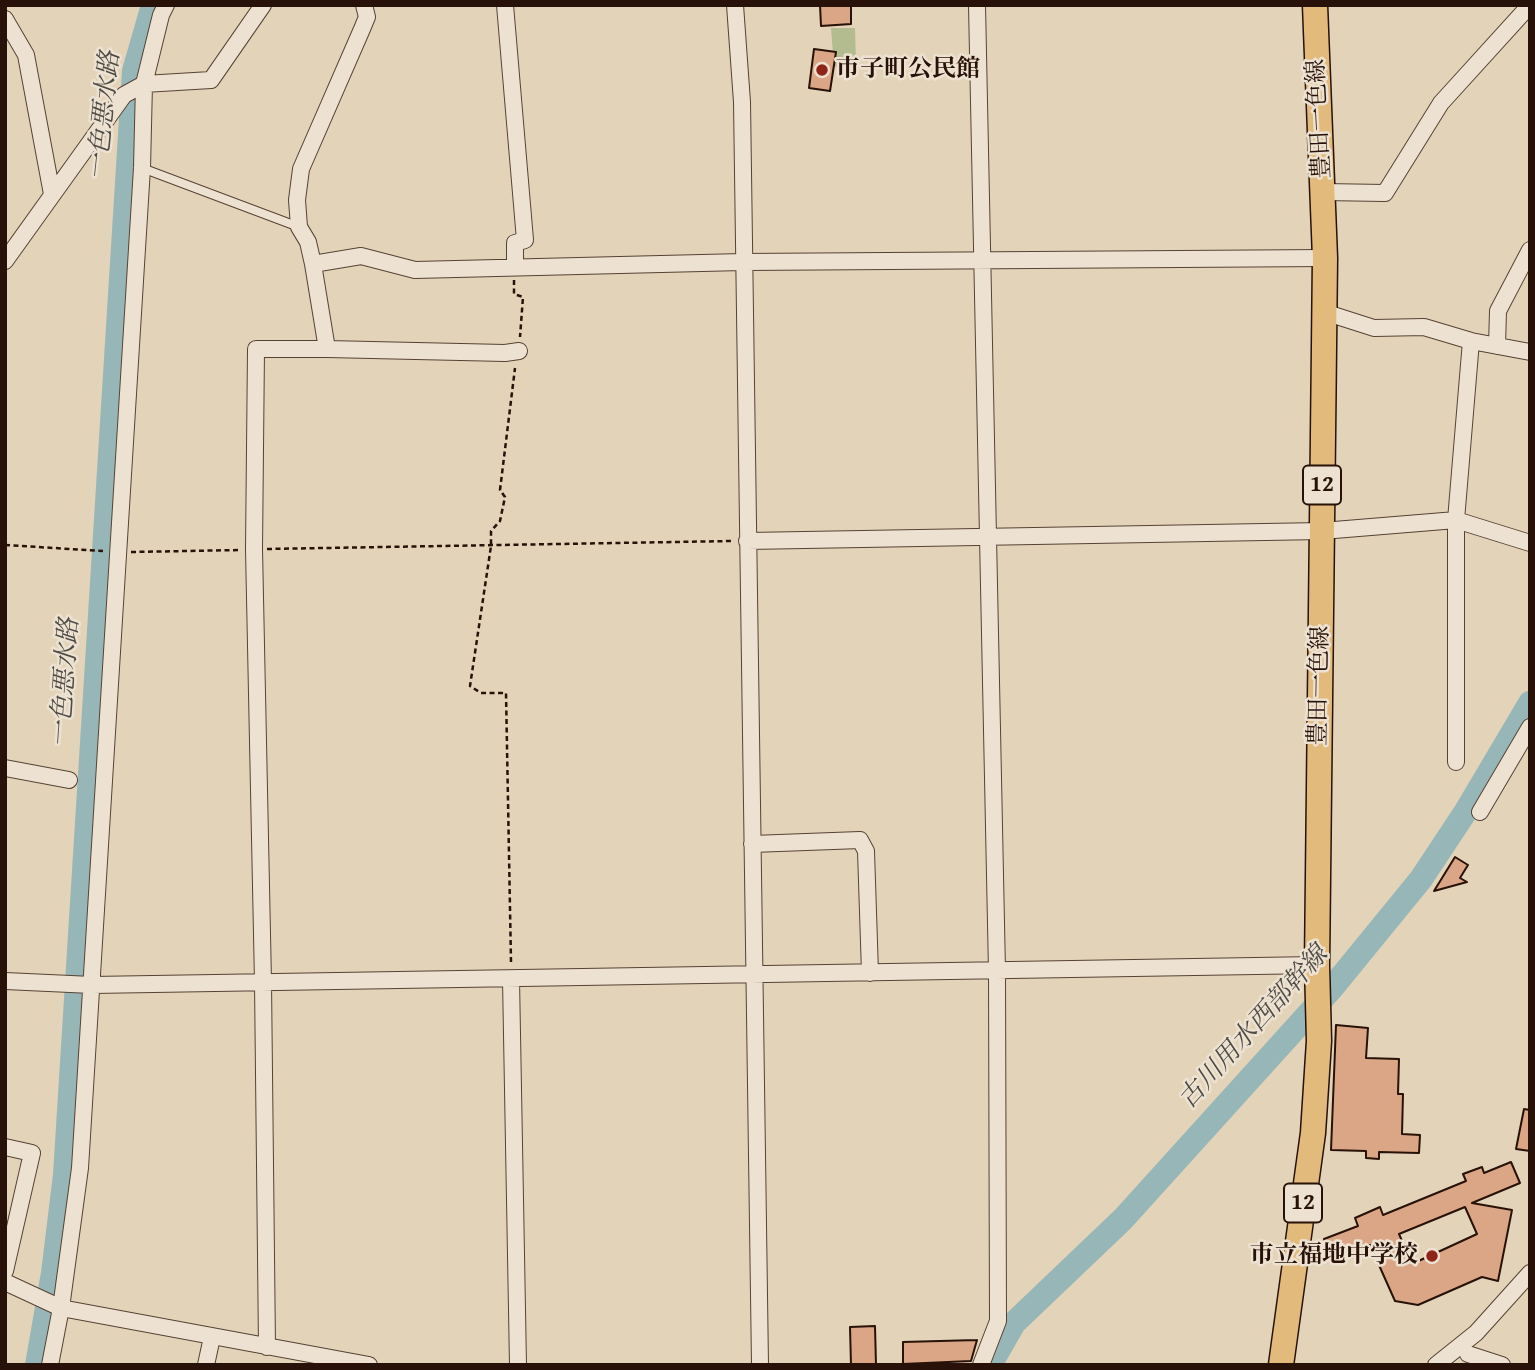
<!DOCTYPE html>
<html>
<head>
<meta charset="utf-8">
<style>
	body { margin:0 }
	#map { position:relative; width:1535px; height:1370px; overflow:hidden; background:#e3d3b8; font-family:"Gentium Book Plus",serif }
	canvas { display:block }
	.frame { position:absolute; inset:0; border:7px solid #271108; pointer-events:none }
</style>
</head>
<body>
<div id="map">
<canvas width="1535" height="1370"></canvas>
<div class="frame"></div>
</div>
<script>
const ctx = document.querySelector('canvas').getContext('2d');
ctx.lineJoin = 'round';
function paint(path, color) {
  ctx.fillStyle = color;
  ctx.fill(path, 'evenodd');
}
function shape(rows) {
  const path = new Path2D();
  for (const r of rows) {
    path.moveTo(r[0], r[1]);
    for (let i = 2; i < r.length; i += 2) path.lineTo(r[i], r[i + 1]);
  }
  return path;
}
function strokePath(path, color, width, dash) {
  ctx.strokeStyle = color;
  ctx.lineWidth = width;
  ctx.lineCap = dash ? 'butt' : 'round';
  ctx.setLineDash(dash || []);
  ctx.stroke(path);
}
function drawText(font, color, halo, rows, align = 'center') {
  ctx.font = font + ' "Gentium Book Plus","Noto Serif JP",serif';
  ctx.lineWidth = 5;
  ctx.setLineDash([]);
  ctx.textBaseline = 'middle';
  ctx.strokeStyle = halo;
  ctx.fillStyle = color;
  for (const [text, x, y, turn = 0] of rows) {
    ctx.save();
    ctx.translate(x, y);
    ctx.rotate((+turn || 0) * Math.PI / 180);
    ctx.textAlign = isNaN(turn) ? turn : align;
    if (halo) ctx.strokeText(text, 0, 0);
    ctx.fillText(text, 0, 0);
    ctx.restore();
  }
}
const green = shape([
	[831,28,855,28,856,65,834,67]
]);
const river = shape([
	[37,1365,53,1273,65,1175,134,71,153,5],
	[990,1365,1014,1323,1123,1219,1332,988,1421,879,1466,811,1530,703]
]);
const building = shape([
	[820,5,851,5,851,24,821,26,820,5],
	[814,49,836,52,830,91,809,88,814,49],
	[1455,857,1468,865,1460,878,1467,882,1434,891,1455,857],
	[1336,1025,1368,1028,1366,1058,1399,1059,1398,1094,1403,1094,1402,1134,1420,1135,1419,1153,1379,1152,1379,1159,1366,1158,1366,1151,1331,1150,1336,1025],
	[1524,1109,1530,1110,1530,1151,1516,1149,1524,1109],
	[1511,1162,1520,1183,1472,1203,1512,1210,1498,1281,1482,1277,1418,1305,1395,1301,1370,1245,1333,1260,1324,1239,1358,1226,1355,1218,1380,1207,1383,1215,1466,1181,1463,1174,1482,1167,1484,1173,1511,1162],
	[1465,1207,1477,1234,1412,1264,1399,1234,1465,1207],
	[875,1326,876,1365,851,1365,850,1327,875,1326],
	[977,1340,971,1361,903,1364,903,1342,977,1340]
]);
const path = shape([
	[514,280,514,294,523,297,520,337],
	[5,545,103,551],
	[267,549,733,541],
	[131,552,240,550],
	[511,962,506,693,481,693,470,686,491,546,491,531,500,521,505,497,500,490,515,368]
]);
const service = shape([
	[142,168,299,227]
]);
const minor = shape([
	[364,5,367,17,362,29,301,169,297,200,299,227,308,242,313,264,361,256,415,270,743,262,1325,258],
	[505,5,525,240,515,243,515,267],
	[735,5,742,102,760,1365],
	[977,5,997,971,998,1321,981,1365],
	[5,19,26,55,52,194],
	[1323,192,1385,193,1441,103,1530,5],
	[5,261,124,95,144,84,211,80,263,5],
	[1324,312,1374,328,1424,327,1471,341,1530,352],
	[1497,346,1498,311,1530,250],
	[327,349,505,353,519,351],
	[747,541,1322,531,1456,520,1530,543],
	[1456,762,1456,520,1471,341],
	[5,768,69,780],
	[1480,812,1530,727],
	[752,844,860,840,866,851,870,973],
	[511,979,518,1365],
	[5,981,92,985,1317,965],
	[5,1147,32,1153,5,1271],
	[5,1282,61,1308,369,1365],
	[267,1347,263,982,254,549,256,349,327,349,313,264],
	[1468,1354,1502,1365],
	[50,1365,61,1308,80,1168,142,168,144,84,161,15,166,5],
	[206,1365,212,1337],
	[1436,1365,1476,1333,1530,1273]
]);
const primary = shape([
	[1281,1365,1313,1133,1319,1041,1317,965,1325,258,1315,5]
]);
const markers = [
	[822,70,7,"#8f2418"],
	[1432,1256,7,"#8f2418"]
];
const shields = [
	[1322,485,38],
	[1303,1203,38]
];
const shieldNames = [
	["12",1322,485],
	["12",1303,1203]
];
const poiNames = [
	["市子町公民館",836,70],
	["市立福地中学校",1418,1256,"right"]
];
const streetNames = [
	["豊田一色線",1320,119,-93],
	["豊田一色線",1320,686,-89]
];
const waterNames = [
	["一色悪水路",105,116,-84],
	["一色悪水路",66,683,-86],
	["古川用水西部幹線",1254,1028,-48]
];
paint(green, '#b3bc8f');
strokePath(river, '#97b6b7', 24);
paint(building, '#daa685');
strokePath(building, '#271108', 2);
strokePath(service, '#564234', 10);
strokePath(minor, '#564234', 18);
strokePath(primary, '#271108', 27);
strokePath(path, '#271108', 2.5, [5, 3.5]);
strokePath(service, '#ede2d1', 8);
strokePath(minor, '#ede2d1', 16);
strokePath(primary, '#e2ba7c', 24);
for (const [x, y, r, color] of markers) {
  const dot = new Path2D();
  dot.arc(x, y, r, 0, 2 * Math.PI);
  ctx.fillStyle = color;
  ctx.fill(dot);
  strokePath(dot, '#ede2d1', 2.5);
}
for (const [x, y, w] of shields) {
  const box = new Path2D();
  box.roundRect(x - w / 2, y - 19.5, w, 39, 5);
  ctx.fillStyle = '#ede2d1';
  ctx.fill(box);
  strokePath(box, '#271108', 2);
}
drawText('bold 23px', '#271108', null, shieldNames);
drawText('bold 24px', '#271108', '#ede2d1', poiNames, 'left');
drawText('24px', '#271108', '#ede2d1', streetNames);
drawText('italic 26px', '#4e4b45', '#ede2d1', waterNames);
</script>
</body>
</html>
